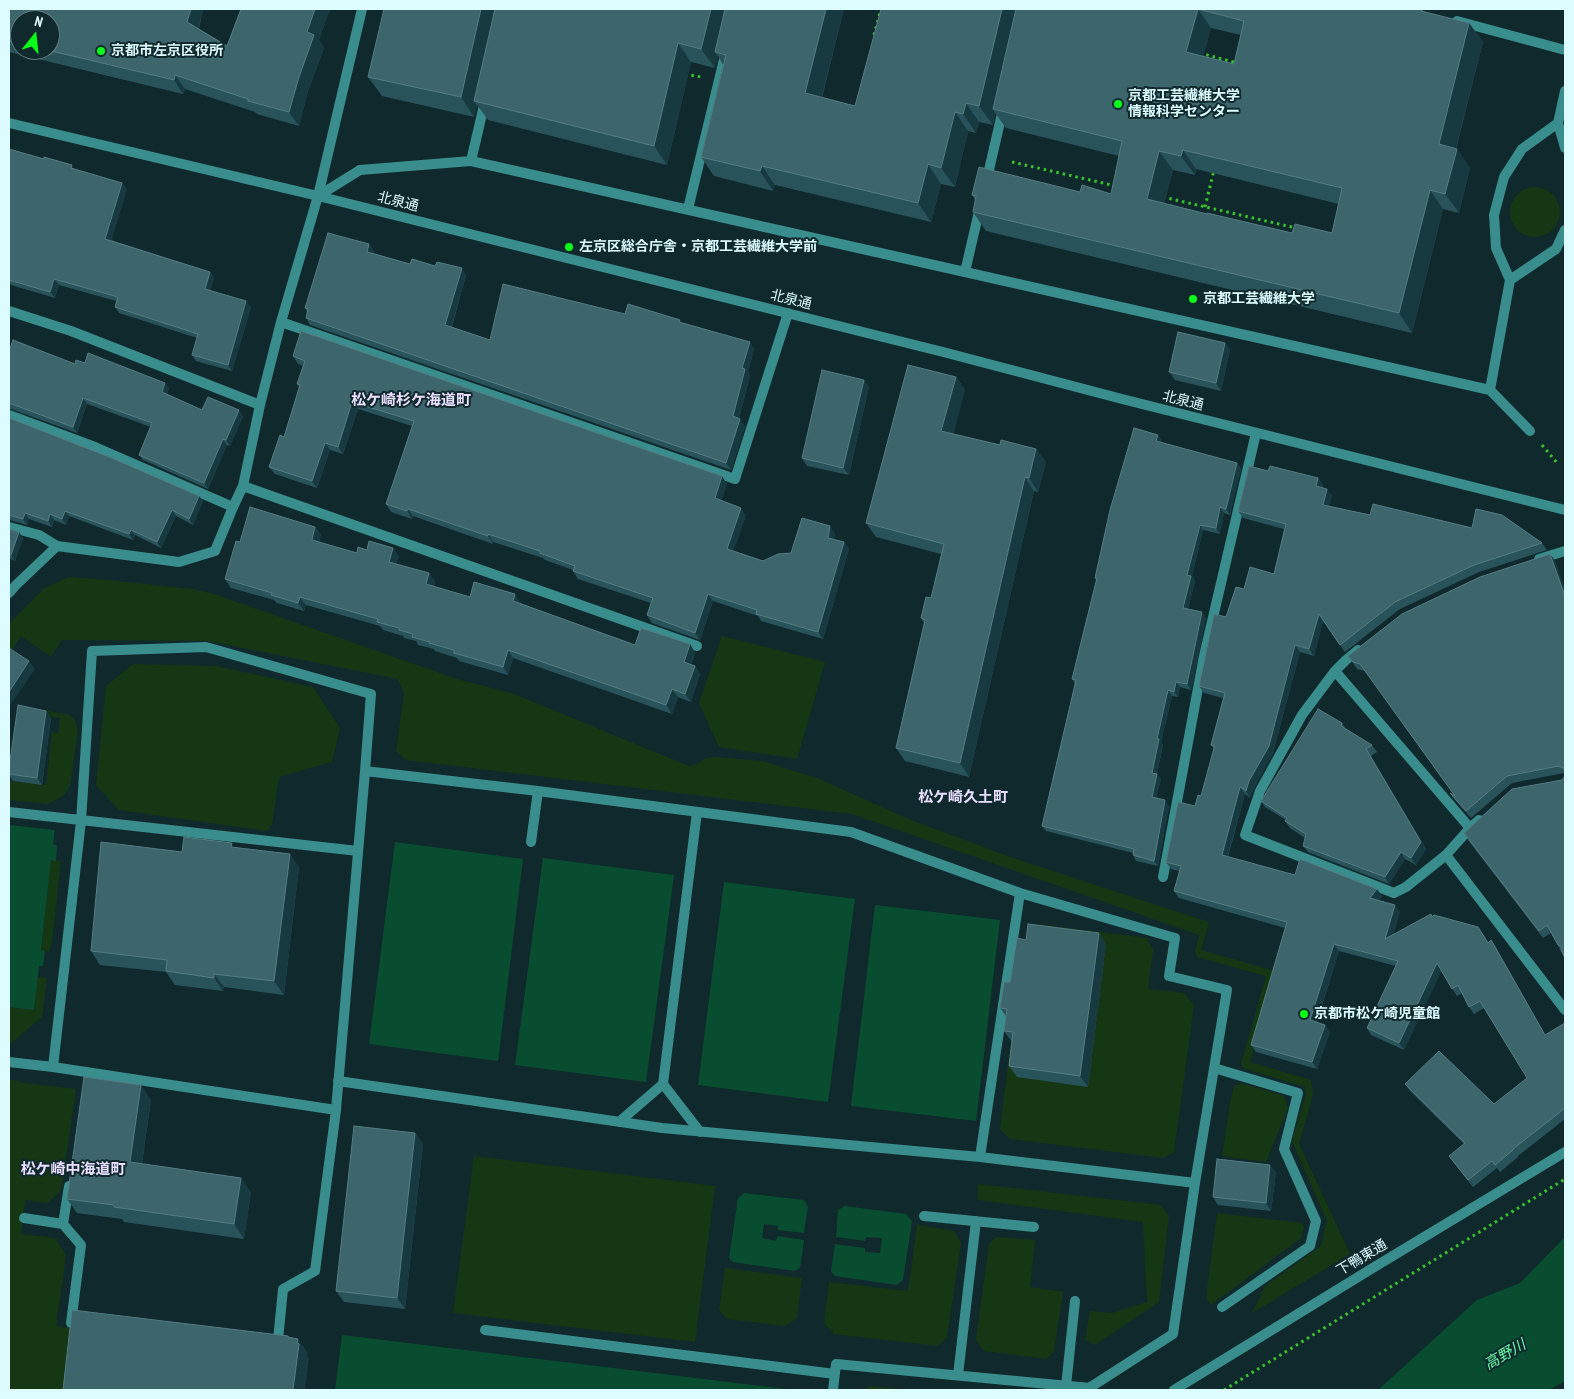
<!DOCTYPE html>
<html>
<head>
<meta charset="utf-8">
<style>
	body { margin:0 }
	#map { position:relative; width:1574px; height:1399px; overflow:hidden; background:#10292d; font-family:"PT Sans Narrow",sans-serif }
	canvas { display:block }
	.frame { position:absolute; inset:0; border:10px solid #dcfcff; pointer-events:none }
	.north { position:absolute; left:10px; top:10px; width:50px; height:50px; box-sizing:border-box; background:#10292d; border:1px solid #627d81; border-radius:50%; rotate:16deg; font-size:14px; font-weight:700; line-height:20px; text-align:center; color:#dcfcff }
	.north::after { content:''; display:block; margin:auto; width:18px; height:22px; background:#08ff17; clip-path:polygon(50% 0,100% 100%,50% 72%,0 100%) }
</style>
</head>
<body>
<div id="map">
<canvas width="1574" height="1399"></canvas>
<div class="frame"></div>
<div class="north">N</div>
</div>
<script>
const ctx = document.querySelector('canvas').getContext('2d');
ctx.lineJoin = 'round';
function paint(path, color) {
  ctx.fillStyle = color;
  ctx.fill(path, 'evenodd');
}
function shape(rows) {
  const path = new Path2D();
  for (const r of rows) {
    if (r.length === 3) {
      path.moveTo(r[0] + r[2], r[1]);
      path.arc(r[0], r[1], r[2], 0, 2 * Math.PI);
      continue;
    }
    path.moveTo(r[0], r[1]);
    for (let i = 2; i < r.length; i += 2) path.lineTo(r[i], r[i + 1]);
  }
  return path;
}
function strokePath(path, color, width, dash) {
  ctx.strokeStyle = color;
  ctx.lineWidth = width;
  ctx.lineCap = dash ? 'butt' : 'round';
  ctx.setLineDash(dash || []);
  ctx.stroke(path);
}
function drawText(font, color, halo, rows, align = 'center') {
  ctx.font = font + ' "PT Sans Narrow","Noto Sans JP",sans-serif';
  ctx.lineWidth = 4;
  ctx.setLineDash([]);
  ctx.textBaseline = 'middle';
  ctx.strokeStyle = halo;
  ctx.fillStyle = color;
  for (const [text, x, y, turn = 0] of rows) {
    ctx.save();
    ctx.translate(x, y);
    ctx.rotate((+turn || 0) * Math.PI / 180);
    ctx.textAlign = isNaN(turn) ? turn : align;
    if (halo) ctx.strokeText(text, 0, 0);
    ctx.fillText(text, 0, 0);
    ctx.restore();
  }
}
const green = shape([
	[1535,212,25],
	[69,577,108,580,192,589,214,594,457,679,514,694,689,766,697,764,706,758,717,757,762,761,817,778,911,820,1013,858,1209,922,1201,950,1275,971,1250,1062,1311,1080,1313,1094,1299,1144,1350,1254,1252,1313,1265,1286,1321,1246,1327,1221,1292,1141,1306,1094,1305,1087,1243,1068,1241,1064,1266,976,1197,957,1195,952,1199,935,852,814,406,760,396,751,404,693,398,679,208,641,62,640,51,657,21,636,9,654,9,624,43,589],
	[722,636,825,662,797,759,719,747,699,703],
	[133,664,216,666,313,687,340,728,332,762,279,777,272,825,266,831,119,810,96,785,106,686],
	[44,710,70,715,75,720,78,730,70,786,64,795,48,804,9,800,9,781,46,785,52,732,58,733,60,718,36,715],
	[51,860,61,861,52,942,49,952,45,951,41,951],
	[1037,924,1146,938,1153,949,1148,989,1184,993,1194,1005,1174,1152,1164,1158,1010,1139,1000,1129,1017,993,1027,930],
	[37,977,47,978,42,1017,9,1045,9,1007,34,1010],
	[9,1079,25,1083,76,1089,61,1191,47,1203,25,1200,21,1234,55,1238,66,1255,56,1326,82,1330,74,1390,9,1390],
	[1241,1083,1284,1096,1288,1108,1266,1162,1222,1156,1230,1103,1234,1086],
	[474,1156,715,1186,695,1342,453,1313],
	[978,1184,1160,1205,1169,1215,1159,1302,1095,1345,1085,1340,1090,1311,1112,1313,1147,1302,1143,1222,978,1200],
	[1217,1213,1302,1223,1304,1227,1301,1238,1211,1305,1206,1298],
	[917,1225,954,1231,961,1243,947,1337,938,1346,834,1334,824,1323,829,1282,908,1291],
	[996,1237,1035,1240,1030,1287,1063,1292,1054,1352,1046,1359,984,1351,976,1340,989,1244],
	[725,1268,802,1278,797,1318,785,1326,727,1319,719,1310],
	[870,1386,913,1390,864,1390]
]);
const water = shape([
	[9,825,55,830,53,844,57,845,56,861,51,860,41,950,45,951,43,966,39,966,34,1010,9,1007],
	[395,842,523,859,498,1061,369,1044],
	[543,858,674,875,646,1082,515,1065],
	[724,882,855,899,828,1102,698,1085],
	[875,905,1000,920,976,1121,851,1106],
	[744,1193,804,1200,808,1207,804,1233,778,1230,778,1226,764,1224,762,1238,776,1241,777,1236,804,1240,800,1268,794,1271,733,1262,729,1258,738,1198],
	[845,1206,906,1214,912,1221,903,1280,897,1285,835,1276,831,1271,835,1244,865,1248,865,1252,880,1253,882,1238,866,1237,865,1241,836,1237,838,1210],
	[1565,1237,1565,1381,1549,1390,1378,1390,1477,1300,1520,1283],
	[342,1335,794,1390,335,1390]
]);
const path = shape([
	[874,35,881,9],
	[1200,53,1237,63],
	[685,74,701,77],
	[1012,162,1116,186],
	[1163,197,1296,228],
	[1205,207,1214,170],
	[1542,445,1558,464],
	[1224,1390,1565,1179]
]);
const service = shape([
	[1457,21,1565,50],
	[1565,91,1558,123,1565,148],
	[471,161,485,101],
	[360,170,471,161,1490,390,1510,280,1496,248,1494,215,1504,177,1522,149,1558,123],
	[986,183,1003,109],
	[688,209,726,51],
	[965,272,980,207],
	[1510,280,1556,249,1565,230],
	[1490,390,1530,431],
	[9,415,95,447,233,507],
	[9,527,39,535,57,546],
	[1539,559,1565,551],
	[1335,671,1346,660,1358,650],
	[365,771,538,791,851,832,1020,893,1175,938,1169,976,1227,990,1195,1183,1173,1334,1086,1390],
	[9,812,358,851],
	[1470,828,1446,855,1406,887,1394,893,1245,835,1260,791,1302,715,1335,671,1470,828,1479,820],
	[531,842,538,791],
	[9,1062,53,1067,336,1110],
	[53,1067,81,821,92,651,206,647,371,694,365,771,336,1110,315,1271,283,1289,278,1340],
	[1214,1068,1298,1093,1284,1149,1316,1221,1310,1246,1222,1307],
	[338,1081,662,1128,980,1157,1195,1183],
	[663,1084,700,1132],
	[619,1122,663,1084,697,812],
	[980,1157,1020,893],
	[69,1186,63,1224,81,1245,71,1323],
	[924,1216,1034,1227],
	[24,1218,63,1224],
	[485,1330,835,1374],
	[958,1375,976,1221],
	[1066,1386,1075,1301],
	[833,1390,836,1364,1090,1388]
]);
const pedestrian = shape([
	[318,196,360,170]
]);
const minor = shape([
	[9,311,71,331,260,405],
	[281,322,735,479,788,313],
	[243,486,697,646],
	[9,593,16,585,57,546,179,562,215,551,233,507,243,486,260,405,281,322,318,196,362,9],
	[1446,855,1565,1010],
	[1163,877,1204,656,1256,433],
	[1174,1390,1376,1266,1565,1152]
]);
const tertiary = shape([
	[9,123,318,196,947,353,1122,399,1565,510]
]);
const wall = shape([
	[9,9,203,9,199,29,227,46,250,10,330,9,319,40,324,48,308,91,299,126,257,114,255,112,185,89,183,94,9,52],
	[20,20,50,50,20,50],
	[844,9,822,98,855,106,881,9,1422,9,1424,12,1469,23,1483,42,1456,149,1470,168,1459,213,1443,209,1412,333,986,231,973,212,975,200,972,195,1080,192,1111,194,1119,156,1006,128,995,113,993,125,979,122,976,133,968,131,955,187,941,184,931,222,775,185,773,191,714,176,701,157,723,65,718,56,715,68,691,62,667,165,488,120,477,105,474,117,382,96,368,77],
	[1211,28,1241,35,1234,64,1203,56],
	[1196,169,1339,204,1332,233,1292,233,1207,214,1164,203,1173,170,1195,175],
	[9,149,122,183,127,189,111,240,210,272,214,278,210,291,251,307,232,371,196,361,192,355,197,338,119,313,115,307,116,301,59,285,55,298,11,285,9,282],
	[374,251,373,253,410,264,466,275,452,327,490,340,625,314,682,323,754,349,748,372,750,376,739,419,745,426,731,470,310,325,306,318,307,312,305,308],
	[1225,343,1230,350,1221,391,1175,380,1169,372],
	[9,349,75,364,85,363,169,388,167,394,202,410,243,416,230,446,227,445,208,489,143,460,139,455,151,427,87,404,77,433,11,409,9,409],
	[293,356,727,484,721,501,746,515,733,551,763,561,791,553,835,533,834,539,844,542,849,549,823,639,761,621,758,616,713,601,700,640,652,623,647,615,651,603,578,579,573,571,573,570,545,560,543,558,493,542,493,544,413,516,412,519,391,512,386,504,412,426,358,409,343,454,330,450,317,488,275,474,269,467,284,437,299,387,297,384,303,366,298,364],
	[956,377,965,390,953,434,1000,445,1036,449,1046,462,1038,492,1034,491,969,777,905,761,896,748,924,623,921,618,931,598,941,554,876,537,866,523],
	[864,380,869,387,849,475,807,466,802,458],
	[9,418,199,496,203,501,193,525,176,516,161,548,135,535,133,540,69,516,66,525,54,520,52,527,29,519,27,525,10,520,9,521],
	[1162,440,1161,443,1237,463,1241,469,1230,515,1224,513,1220,534,1203,530,1192,576,1195,581,1188,609,1206,618,1191,690,1180,687,1178,697,1172,696,1161,742,1163,745,1157,774,1161,779,1156,798,1169,806,1158,866,1136,861,1133,855,1133,853,1046,831,1042,826,1075,684,1072,679,1096,580,1095,578],
	[1268,471,1318,478,1323,485,1322,488,1332,496,1329,506,1370,515,1472,528,1542,543,1547,550,1479,572,1400,609,1345,652,1323,621,1314,656,1300,652,1273,753,1254,788,1250,798,1245,794,1228,857,1295,875,1382,896,1379,900,1400,912,1393,935,1432,916,1483,934,1488,942,1491,940,1496,947,1545,1035,1565,1023,1565,1119,1518,1156,1518,1157,1500,1172,1497,1168,1473,1187,1449,1156,1464,1144,1410,1091,1405,1084,1494,1104,1527,1078,1484,1008,1474,1014,1469,1007,1462,993,1457,996,1441,971,1404,1050,1371,1035,1367,1028,1396,966,1339,951,1317,1022,1325,1025,1330,1032,1317,1069,1256,1052,1251,1045,1285,928,1179,898,1174,891,1179,871,1171,869,1166,862,1201,796,1214,749,1211,745,1223,698,1204,693,1199,686,1226,617,1244,589,1274,574,1284,529,1243,518,1238,511],
	[315,527,321,535,319,542,357,553,367,550,393,548,399,556,396,564,429,573,435,582,434,587,470,597,521,603,520,603,635,645,690,644,695,653,691,665,695,666,700,674,691,702,678,697,672,714,513,658,508,675,459,661,457,658,435,651,434,649,418,645,416,641,404,638,403,636,383,630,380,626,306,605,304,611,277,603,274,600,231,588,225,579,240,542],
	[9,529,19,532,23,538,15,561,9,558],
	[1550,554,1555,561,1565,590,1565,774,1564,773,1512,783,1471,818,1455,800,1450,793,1455,796,1365,671,1357,669,1348,656],
	[51,718,42,785,13,781,9,775,9,768],
	[1342,723,1346,729,1372,745,1377,752,1371,756,1426,849,1416,865,1405,859,1389,884,1308,852,1303,846,1305,838,1290,828,1285,821,1286,820,1265,807,1261,801],
	[1562,780,1565,958,1551,933,1543,938,1468,840],
	[234,847,299,867,284,995,224,987,223,991,175,985,166,972,100,965,91,951,182,852],
	[1026,940,1106,944,1088,1087,1017,1077,1009,1066,1012,1042,1004,1031,1006,1016,1000,1008],
	[151,1100,142,1164,251,1192,244,1239,124,1222,122,1219,77,1213,67,1199],
	[415,1133,423,1144,405,1309,344,1302,336,1291],
	[1276,1172,1271,1211,1218,1205,1213,1197]
]);
const shadedWall = shape([
	[191,9,203,9,197,35,187,22],
	[315,9,330,9,319,40,324,48,308,91,299,126,289,112,307,32],
	[481,9,499,9,474,101,477,105,474,117,461,97],
	[711,9,729,9,715,52,718,56,715,68,701,49],
	[826,9,844,9,818,112,805,93],
	[1002,9,1020,9,993,109,995,113,993,125,979,106],
	[1198,9,1211,28,1199,71,1186,52],
	[1469,23,1483,42,1452,163,1439,144],
	[678,43,691,62,667,165,654,146],
	[175,75,185,89,183,94,174,80],
	[966,103,979,122,976,133,963,114],
	[955,112,968,131,955,187,941,168],
	[1457,149,1470,168,1459,213,1445,194],
	[1183,150,1196,169,1195,175,1181,156],
	[1159,151,1173,170,1160,218,1147,199],
	[928,164,941,184,931,222,918,203],
	[762,166,775,185,773,191,760,171],
	[122,183,127,189,110,245,105,239],
	[1430,190,1443,209,1412,333,1399,313],
	[369,244,374,251,372,259,367,252],
	[462,268,466,275,450,332,445,325],
	[210,272,214,278,209,296,205,289],
	[54,279,59,285,55,298,50,292],
	[246,301,251,307,232,371,228,365],
	[750,342,754,349,748,372,750,376,738,423,733,416,742,368],
	[1225,343,1230,350,1221,391,1216,383],
	[956,377,965,390,951,445,941,431],
	[864,380,869,387,849,475,843,468],
	[165,383,169,388,166,398,162,392],
	[83,398,87,404,77,433,73,427],
	[352,402,358,409,343,454,338,447],
	[239,410,243,416,230,446,226,440],
	[740,419,745,426,731,470,726,463],
	[1158,435,1162,440,1160,447,1156,441],
	[223,439,227,445,208,489,204,483],
	[325,443,330,450,317,488,312,481],
	[1036,449,1046,462,1038,492,1029,478],
	[1237,463,1241,469,1230,515,1226,509],
	[722,476,727,484,720,506,715,498],
	[1025,477,1034,491,969,777,960,763],
	[1318,478,1323,485,1321,493,1316,486],
	[1327,489,1332,496,1328,512,1323,505],
	[199,496,203,501,193,525,189,519],
	[1220,507,1224,513,1220,534,1216,528],
	[741,508,746,515,732,556,727,549],
	[408,509,413,516,412,519,407,511],
	[172,510,176,516,161,548,157,542],
	[65,511,69,516,66,525,62,519],
	[25,513,29,519,27,525,23,519],
	[50,514,54,520,52,527,48,521],
	[1200,525,1203,530,1192,576,1195,581,1187,613,1183,608,1187,575],
	[830,526,835,533,833,545,828,538],
	[315,527,321,535,317,548,312,540],
	[131,530,135,535,133,540,129,534],
	[19,532,23,538,15,561,11,555],
	[488,534,493,542,493,544,488,536],
	[844,542,849,549,823,639,818,632],
	[393,548,399,556,394,570,389,562],
	[1550,554,1555,561,1565,590,1565,597],
	[429,573,435,582,432,593,426,584],
	[515,594,521,603,519,609,513,601],
	[708,594,713,601,700,640,695,633],
	[300,597,306,605,304,611,298,603],
	[1202,612,1206,618,1191,690,1187,684],
	[1319,614,1323,621,1314,656,1309,649],
	[690,644,695,653,689,670,684,662],
	[1295,645,1300,652,1273,753,1254,788,1250,798,1246,791],
	[508,650,513,658,508,675,503,667],
	[29,661,35,669,9,707,9,692],
	[695,666,700,674,691,702,685,694],
	[1176,682,1180,687,1178,697,1174,692],
	[672,689,678,697,672,714,666,705],
	[1168,690,1172,696,1161,742,1163,745,1157,774,1161,779,1155,803,1152,797,1152,773,1157,739],
	[46,711,51,718,42,785,37,778],
	[1366,749,1426,849,1416,865,1411,858],
	[1240,787,1245,794,1226,862,1222,855],
	[1165,800,1169,806,1158,866,1154,861],
	[1401,852,1405,859,1389,884,1385,877],
	[290,854,299,867,284,995,274,981],
	[1377,889,1382,896,1375,905,1370,898],
	[1395,905,1400,912,1390,946,1385,939],
	[1099,933,1106,944,1088,1087,1080,1076],
	[1491,940,1496,947,1549,1042,1545,1035],
	[1334,944,1339,951,1315,1027,1310,1020],
	[1437,963,1442,970,1404,1050,1399,1043],
	[214,974,224,987,223,991,214,978],
	[1325,1025,1330,1032,1317,1069,1312,1062],
	[141,1085,151,1100,140,1176,130,1162],
	[415,1133,423,1144,405,1309,397,1298],
	[1270,1165,1276,1172,1271,1211,1266,1203],
	[241,1178,251,1192,244,1239,234,1224],
	[288,1336,298,1350,297,1343,298,1339,308,1353,307,1356,309,1358,305,1390,293,1390]
]);
const building = shape([
	[9,9,191,9,187,22,227,46,241,9,248,9,250,10,250,9,315,9,307,32,314,35,299,77,289,112,248,101,248,99,175,75,174,80,47,50,50,50,50,20,20,20,20,44,9,41,9,9],
	[384,9,481,9,461,97,368,77,384,9],
	[495,9,711,9,701,49,678,43,654,146,474,101,495,9],
	[725,9,826,9,805,93,855,106,881,9,1002,9,979,106,966,103,963,114,955,112,941,168,928,164,918,203,762,166,760,171,701,157,726,55,715,52,725,9],
	[1016,9,1422,9,1421,11,1469,23,1439,144,1457,149,1445,194,1430,190,1399,313,973,212,976,196,972,195,979,167,1080,192,1082,185,1111,194,1122,141,993,109,1016,9],
	[1198,9,1244,21,1234,64,1186,52,1198,9],
	[1183,150,1342,188,1332,233,1295,224,1292,233,1207,213,1207,214,1147,199,1159,151,1181,156,1183,150],
	[9,149,44,159,44,157,72,165,71,168,122,183,105,239,210,272,205,289,246,301,228,365,192,355,198,334,115,307,118,297,54,279,50,292,9,280,9,272,10,268,9,267,9,149],
	[328,233,369,244,367,252,410,264,412,259,435,266,437,262,462,268,445,325,490,340,503,284,625,314,628,304,680,320,679,322,750,342,742,368,745,369,733,416,740,419,726,463,306,318,308,309,305,308,328,233],
	[301,331,722,476,715,498,741,508,727,549,763,561,778,554,791,553,802,518,830,526,828,538,844,542,818,632,756,614,757,610,708,594,695,633,647,615,653,598,573,571,575,566,540,553,540,551,488,534,488,536,408,509,407,511,386,504,414,421,352,402,338,447,325,443,312,481,269,467,280,435,284,437,300,385,297,384,305,361,293,356,301,331],
	[1178,332,1225,343,1216,383,1169,372,1178,332],
	[13,340,75,364,76,360,85,363,88,353,165,383,162,392,202,410,208,397,239,410,226,440,223,439,204,483,139,455,152,423,83,398,73,427,9,403,9,349,10,349,13,340],
	[908,365,956,377,941,431,1000,445,1001,440,1036,449,1029,478,1025,477,960,763,896,748,925,620,921,618,926,597,931,598,944,544,866,523,908,365],
	[822,370,864,380,843,468,802,458,822,370],
	[9,418,112,458,199,496,189,519,172,510,157,542,131,530,129,534,65,511,62,519,50,514,48,521,25,513,23,519,9,515,9,418],
	[1134,428,1158,435,1156,441,1237,463,1226,509,1220,507,1216,528,1200,525,1187,575,1191,576,1183,608,1202,612,1187,684,1176,682,1174,692,1168,690,1157,739,1159,739,1152,773,1157,774,1152,797,1165,800,1154,861,1133,855,1134,849,1042,826,1076,680,1072,679,1097,578,1095,578,1110,510,1134,428],
	[1249,466,1268,471,1270,466,1318,478,1316,486,1327,489,1323,505,1370,515,1373,504,1472,528,1476,509,1502,515,1542,543,1474,565,1395,602,1340,645,1319,614,1309,649,1295,645,1269,746,1249,781,1246,791,1240,787,1222,855,1295,875,1300,859,1377,889,1370,898,1395,905,1385,939,1431,914,1432,917,1434,915,1478,927,1488,943,1491,940,1545,1035,1565,1023,1565,1108,1513,1149,1513,1150,1495,1165,1492,1161,1468,1180,1449,1156,1465,1143,1405,1084,1439,1051,1494,1104,1527,1078,1480,1001,1469,1007,1458,985,1452,989,1437,963,1399,1043,1367,1028,1398,961,1334,944,1310,1020,1325,1025,1312,1062,1251,1045,1287,922,1174,891,1181,866,1166,862,1178,802,1195,806,1198,795,1201,796,1214,748,1214,746,1211,745,1225,693,1199,686,1214,614,1226,617,1236,587,1244,589,1250,567,1274,574,1286,524,1238,511,1249,466],
	[250,507,315,527,312,540,357,553,358,547,367,550,369,541,393,548,389,562,429,573,426,584,470,597,474,582,515,594,513,601,635,645,641,628,690,644,684,662,695,666,685,694,672,689,666,705,508,650,503,667,454,653,454,650,429,643,430,642,412,637,413,634,399,630,399,628,377,622,378,619,300,597,298,603,271,595,272,593,225,579,236,541,240,542,250,507],
	[9,529,19,532,11,555,9,554,9,529],
	[1550,554,1565,596,1565,769,1559,766,1507,776,1466,811,1450,793,1455,796,1360,664,1353,662,1348,656,1402,614,1480,577,1550,554],
	[9,648,29,661,9,692,9,648],
	[18,705,46,711,37,778,9,774,9,768,18,705],
	[1318,709,1342,723,1341,726,1372,745,1366,749,1421,842,1411,858,1401,852,1385,877,1303,846,1306,834,1285,821,1287,818,1261,801,1318,709],
	[1565,776,1565,958,1561,950,1562,947,1558,945,1547,925,1539,931,1464,833,1512,789,1562,780,1565,776],
	[184,837,232,843,231,847,290,854,274,981,214,974,214,978,166,971,167,960,91,951,101,842,182,852,184,837],
	[1028,924,1099,933,1080,1076,1009,1066,1013,1032,1004,1031,1007,1009,1000,1008,1004,982,1010,982,1017,938,1026,940,1028,924],
	[84,1077,141,1085,130,1162,241,1178,234,1224,114,1207,114,1205,67,1199,84,1077],
	[354,1126,415,1133,397,1298,336,1291,354,1126],
	[1217,1159,1270,1165,1266,1203,1213,1197,1217,1159],
	[72,1310,288,1336,288,1337,298,1339,297,1343,299,1344,293,1390,63,1390,72,1310]
]);
const markers = [
	[101,51,5,"#08ff17"],
	[1118,104,5,"#08ff17"],
	[569,247,5,"#08ff17"],
	[1193,299,5,"#08ff17"],
	[1304,1014,5,"#08ff17"]
];
const poiNames = [
	["京都市左京区役所",111,51],
	["京都工芸繊維大学",1128,96],
	["情報科学センター",1128,112],
	["左京区総合庁舎・京都工芸繊維大学前",579,247],
	["京都工芸繊維大学",1203,299],
	["京都市松ケ崎児童館",1314,1014]
];
const streetNames = [
	["北泉通",398,202,14],
	["北泉通",791,300,14],
	["北泉通",1183,401,14],
	["下鴨東通",1362,1258,-31]
];
const neighbourhoodNames = [
	["松ケ崎杉ケ海道町",411,401],
	["松ケ崎久土町",963,798],
	["松ケ崎中海道町",73,1170]
];
const waterNames = [
	["高野川",1505,1355,-30]
];
paint(green, '#163713');
paint(water, '#094d31');
strokePath(path, '#3ac42b', 3, [2.5, 4]);
strokePath(service, '#398d8d', 10);
strokePath(pedestrian, '#398d8d', 10);
strokePath(minor, '#398d8d', 10);
strokePath(tertiary, '#398d8d', 10);
paint(wall, '#29535a');
paint(shadedWall, '#173a41');
paint(building, '#3c656c');
strokePath(building, '#557d83', 1);
for (const [x, y, r, color] of markers) {
  const dot = new Path2D();
  dot.arc(x, y, r, 0, 2 * Math.PI);
  ctx.fillStyle = color;
  ctx.fill(dot);
  strokePath(dot, '#10292d', 2);
}
drawText('bold 14px', '#dcfcff', '#10292d', poiNames, 'left');
drawText('14px', '#dcfcff', '#10292d', streetNames);
drawText('bold 15px', '#e9deff', '#10292d', neighbourhoodNames);
drawText('italic 15px', '#6affa9', '#10292d', waterNames);
</script>
</body>
</html>
